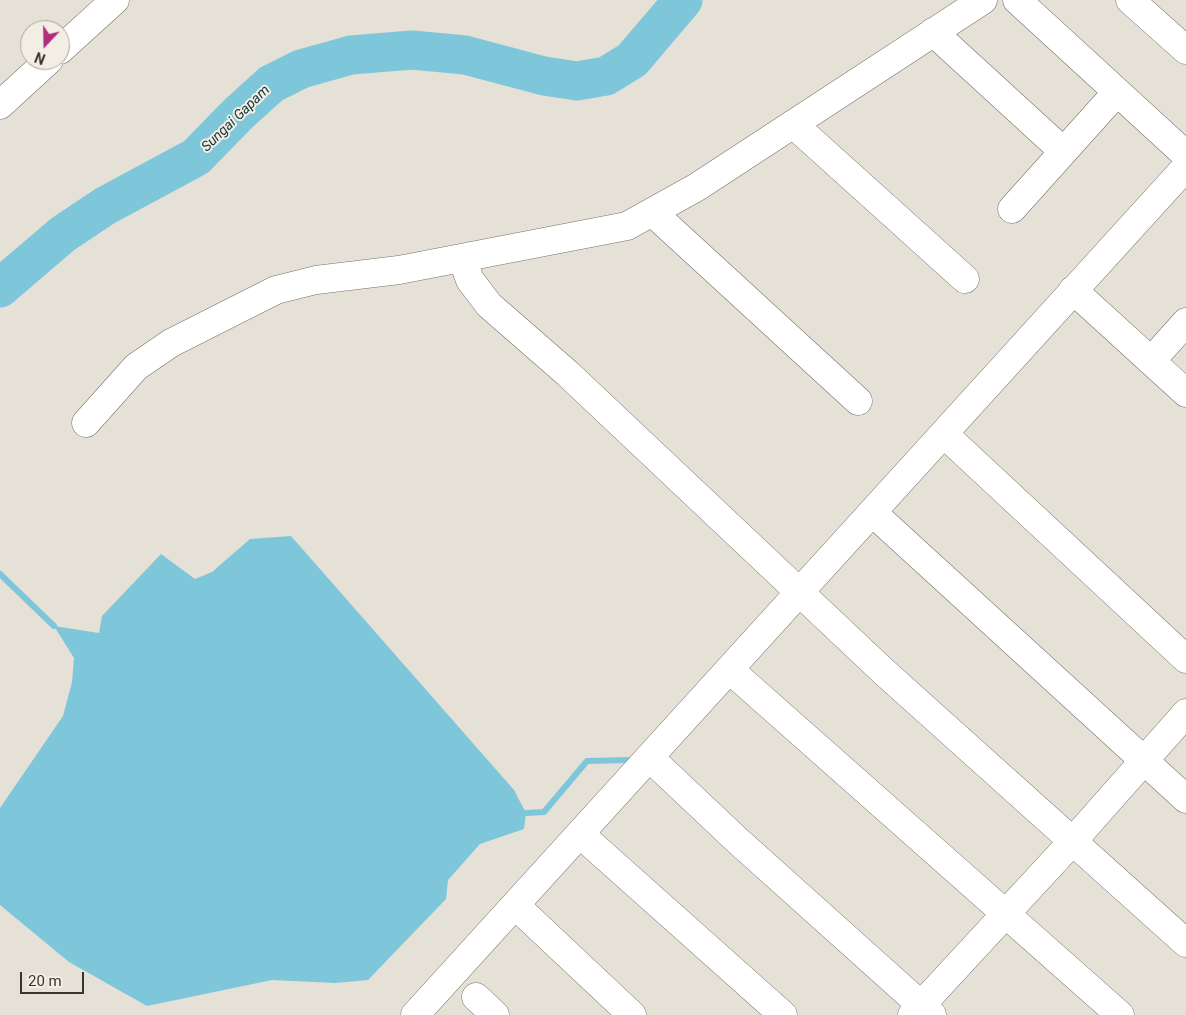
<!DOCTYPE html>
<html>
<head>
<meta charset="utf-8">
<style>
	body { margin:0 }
	#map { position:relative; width:1186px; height:1015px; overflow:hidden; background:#e6e1d7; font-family:Roboto,sans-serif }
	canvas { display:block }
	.north { position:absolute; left:20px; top:20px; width:50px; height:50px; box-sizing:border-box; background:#f3eee4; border:1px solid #a8a49c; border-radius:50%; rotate:201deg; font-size:14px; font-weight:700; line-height:20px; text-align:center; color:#373531 }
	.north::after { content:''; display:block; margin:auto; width:18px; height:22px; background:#b02f7b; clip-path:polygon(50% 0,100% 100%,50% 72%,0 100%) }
	.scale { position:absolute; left:20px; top:972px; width:64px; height:22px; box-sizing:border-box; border:2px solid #373531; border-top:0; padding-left:6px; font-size:15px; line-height:18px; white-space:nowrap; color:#373531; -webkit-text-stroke:4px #f3eee4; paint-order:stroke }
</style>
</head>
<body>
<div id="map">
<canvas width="1186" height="1015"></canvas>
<div class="north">N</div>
<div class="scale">20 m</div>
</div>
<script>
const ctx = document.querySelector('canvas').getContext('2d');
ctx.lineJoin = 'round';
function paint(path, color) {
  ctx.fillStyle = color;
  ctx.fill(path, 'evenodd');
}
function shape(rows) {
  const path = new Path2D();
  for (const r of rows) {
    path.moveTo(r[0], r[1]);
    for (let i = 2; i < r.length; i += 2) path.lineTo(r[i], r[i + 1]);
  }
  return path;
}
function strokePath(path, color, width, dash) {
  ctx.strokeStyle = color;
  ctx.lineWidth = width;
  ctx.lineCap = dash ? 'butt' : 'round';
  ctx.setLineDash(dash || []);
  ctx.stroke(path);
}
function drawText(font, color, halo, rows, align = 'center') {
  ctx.font = font + ' Roboto,sans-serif';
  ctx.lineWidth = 4;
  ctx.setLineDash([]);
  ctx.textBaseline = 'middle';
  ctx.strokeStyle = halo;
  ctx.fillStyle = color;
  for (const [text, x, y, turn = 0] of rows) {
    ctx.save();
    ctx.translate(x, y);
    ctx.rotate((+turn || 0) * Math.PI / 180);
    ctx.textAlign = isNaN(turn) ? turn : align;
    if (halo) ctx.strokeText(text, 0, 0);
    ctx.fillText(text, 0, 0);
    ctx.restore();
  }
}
const water = shape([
	[291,536,514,790,526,813,524,829,480,844,448,880,446,899,368,980,335,983,272,980,147,1006,69,962,0,905,0,808,63,716,72,682,74,658,54,626,99,633,102,616,161,554,195,579,212,572,250,539]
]);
const stream = shape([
	[0,574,54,626],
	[526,813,544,812,587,761,631,760]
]);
const river = shape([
	[0,288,63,234,105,206,196,157,238,114,271,84,301,69,351,55,412,50,465,55,544,76,577,81,606,76,632,60,683,0]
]);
const minor = shape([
	[1017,0,1186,155],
	[1130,0,1186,50],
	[933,32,1063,151],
	[60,50,115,0],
	[0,105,49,60],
	[793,124,965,279],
	[1012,209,1117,92],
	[652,212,858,401],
	[462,258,470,280,489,305,567,373,883,671,1186,943],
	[1073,290,1186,393],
	[1151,361,1186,322],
	[86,423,136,367,171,343,276,290,316,280,399,270,627,226,697,187,983,0],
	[944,434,1186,659],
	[873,513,1186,799],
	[730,670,1120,1015],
	[650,758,738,841,932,1015],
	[580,834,783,1015],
	[515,905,632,1015],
	[476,997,495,1015],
	[415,1015,1186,167],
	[912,1015,1072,842,1186,713]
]);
const waterNames = [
	["Sungai Gapam",236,119,-44]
];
paint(water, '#7ec6da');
strokePath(stream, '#7ec6da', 6);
strokePath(river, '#7ec6da', 39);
strokePath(minor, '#767269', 29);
strokePath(minor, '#fff', 28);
drawText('italic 14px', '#10343d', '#f3eee4', waterNames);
</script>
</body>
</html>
